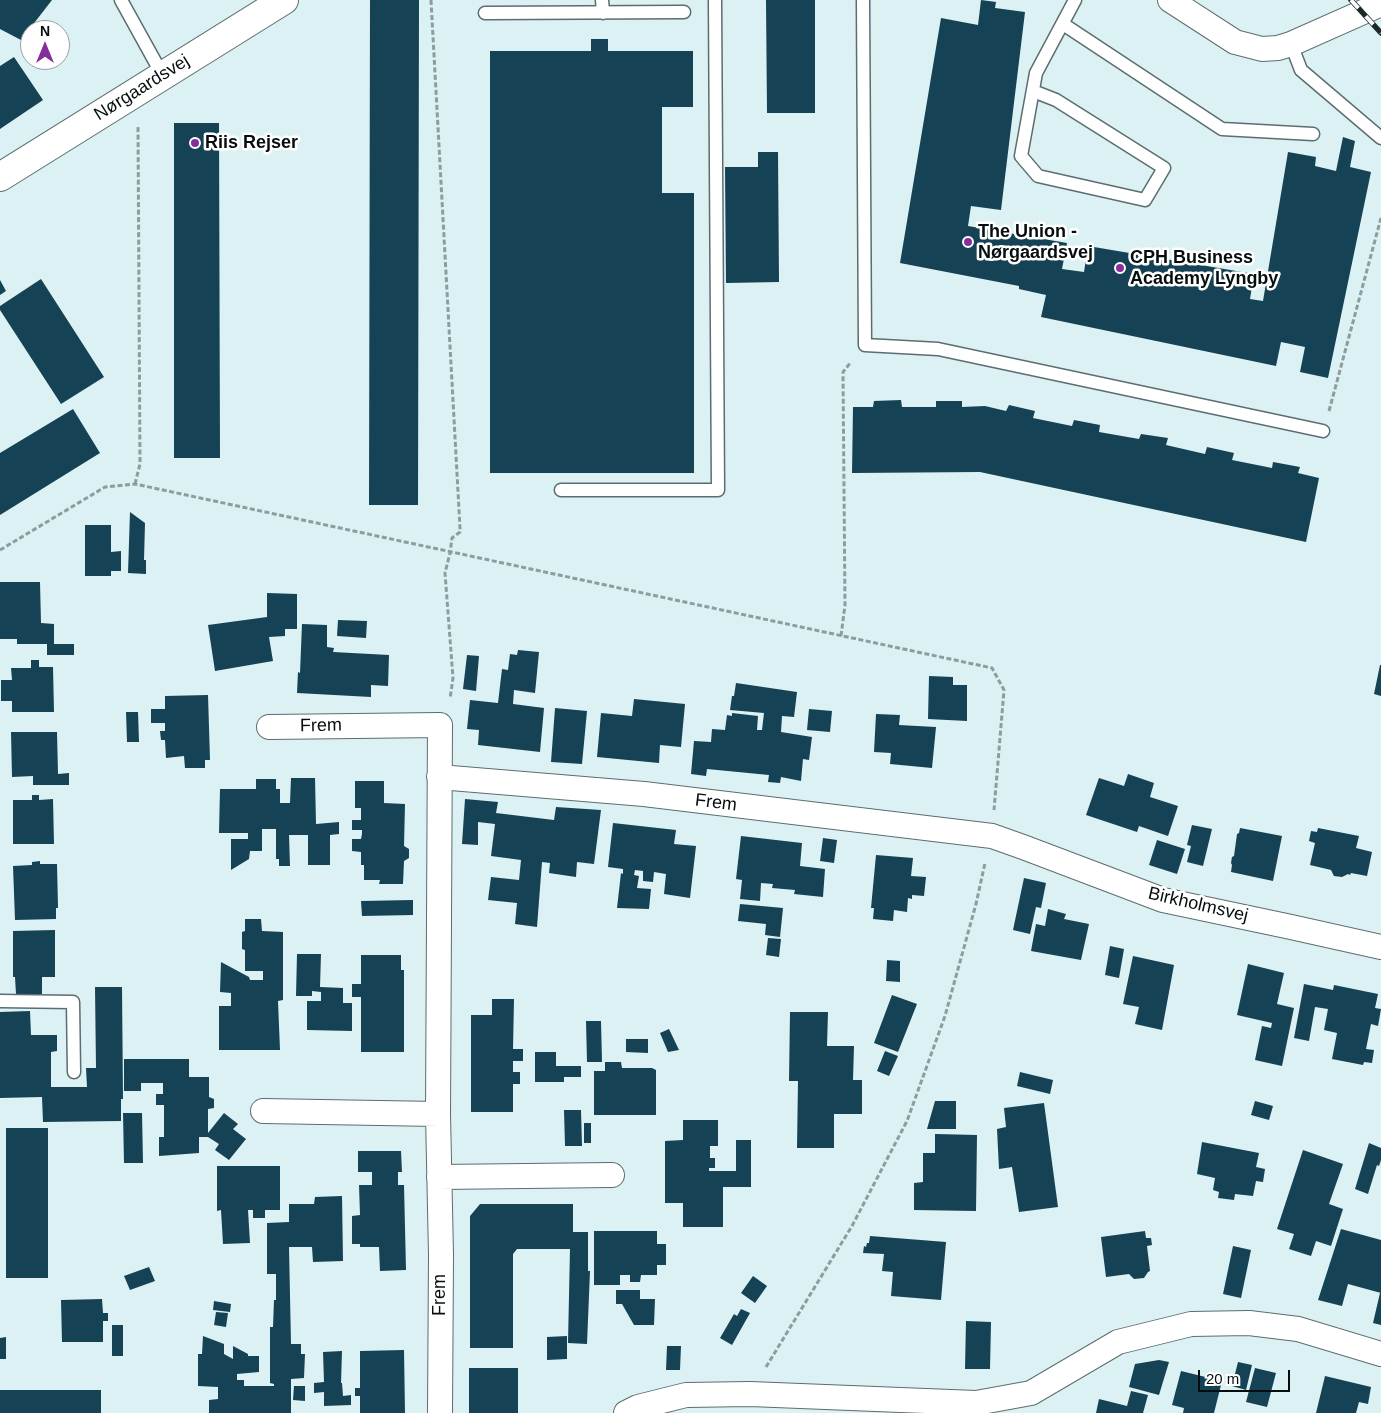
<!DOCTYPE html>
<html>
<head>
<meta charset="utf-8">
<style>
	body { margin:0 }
	#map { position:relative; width:1381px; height:1413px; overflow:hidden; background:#dcf1f3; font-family:Helvetica,sans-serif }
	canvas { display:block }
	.north { position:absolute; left:20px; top:20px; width:50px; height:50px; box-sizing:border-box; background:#fff; border:1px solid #9b9e9f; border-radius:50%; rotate:0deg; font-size:14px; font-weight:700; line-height:20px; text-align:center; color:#060d0e }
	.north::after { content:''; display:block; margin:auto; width:18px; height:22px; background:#862e9a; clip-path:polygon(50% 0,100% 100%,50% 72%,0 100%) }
	.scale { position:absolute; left:1198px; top:1370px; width:92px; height:22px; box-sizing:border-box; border:2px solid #060d0e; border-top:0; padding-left:6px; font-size:15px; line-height:18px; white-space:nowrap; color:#060d0e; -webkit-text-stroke:4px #fff; paint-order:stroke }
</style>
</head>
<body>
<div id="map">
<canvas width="1381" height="1413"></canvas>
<div class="north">N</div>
<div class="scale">20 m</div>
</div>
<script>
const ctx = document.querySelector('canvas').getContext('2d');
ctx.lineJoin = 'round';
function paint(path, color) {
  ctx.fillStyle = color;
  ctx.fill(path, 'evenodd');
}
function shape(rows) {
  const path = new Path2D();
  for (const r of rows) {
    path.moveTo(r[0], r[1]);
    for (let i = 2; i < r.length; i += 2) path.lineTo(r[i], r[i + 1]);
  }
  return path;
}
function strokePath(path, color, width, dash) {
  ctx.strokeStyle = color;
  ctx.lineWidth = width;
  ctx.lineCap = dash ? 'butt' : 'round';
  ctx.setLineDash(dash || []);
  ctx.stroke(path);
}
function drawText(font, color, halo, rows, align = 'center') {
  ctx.font = font + ' Helvetica,sans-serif';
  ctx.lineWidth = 5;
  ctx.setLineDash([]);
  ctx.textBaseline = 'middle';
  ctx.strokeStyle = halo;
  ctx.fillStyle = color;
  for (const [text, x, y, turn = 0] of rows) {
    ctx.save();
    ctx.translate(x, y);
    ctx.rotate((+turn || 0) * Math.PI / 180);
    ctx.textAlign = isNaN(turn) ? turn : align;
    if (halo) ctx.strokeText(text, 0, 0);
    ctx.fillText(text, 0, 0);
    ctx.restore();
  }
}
const building = shape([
	[0,0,52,0,21,40,0,29],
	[370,0,419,0,418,505,369,505],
	[766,0,815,0,815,113,767,113],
	[981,0,996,2,995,8,1025,12,1001,210,971,206,968,226,1067,243,1062,269,1084,272,1088,246,1254,274,1250,299,1263,301,1288,152,1316,157,1315,166,1336,171,1343,137,1355,141,1350,167,1371,172,1328,378,1300,372,1305,347,1281,342,1276,366,1041,317,1046,295,1019,289,1019,286,900,263,941,18,978,25],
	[591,39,608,39,608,51,693,51,693,107,662,107,662,193,694,193,694,473,490,473,490,51,591,51],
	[14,57,43,100,0,129,0,66],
	[174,123,219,123,220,458,174,458],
	[758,152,778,152,779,282,726,283,725,167,758,167],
	[41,279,104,377,61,404,0,310,0,306],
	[0,280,6,291,0,295],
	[901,400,902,407,936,407,936,401,962,401,962,407,985,406,1006,411,1009,405,1035,411,1033,418,1072,426,1074,420,1100,425,1099,432,1139,439,1141,434,1168,438,1166,445,1205,454,1207,447,1234,453,1232,460,1272,468,1273,462,1300,467,1298,473,1319,478,1306,542,980,472,852,473,853,407,873,407,874,401],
	[73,409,100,453,0,515,0,453],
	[130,512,145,523,144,560,146,560,146,574,128,573],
	[85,525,111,525,111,552,121,551,121,571,111,571,111,576,85,576],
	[0,582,40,582,41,623,54,624,54,644,74,644,74,655,47,655,47,644,17,644,17,639,0,639],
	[267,593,297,594,297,629,285,629,285,636,269,637,273,661,215,671,208,625,267,617],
	[338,620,367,621,366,638,337,636],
	[302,624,327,625,327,647,334,648,333,652,389,655,388,686,371,685,371,697,297,693,298,672,300,673],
	[518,650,539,652,535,693,514,690,513,704,544,708,540,752,478,745,479,730,467,729,470,700,498,703,502,669,508,670,510,654,517,655],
	[467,655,479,656,476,691,463,689],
	[31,660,39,660,39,667,53,667,54,712,12,712,12,701,1,701,1,680,12,680,11,668,31,668],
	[1380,665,1381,665,1381,696,1374,694],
	[929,676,953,677,953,685,967,685,967,721,928,719],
	[736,683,797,692,794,717,782,716,781,732,812,737,809,760,803,759,801,781,781,777,780,783,768,782,769,775,707,769,706,776,691,774,694,741,711,742,712,729,725,730,727,715,732,716,732,713,758,716,757,730,762,730,764,713,730,710,732,696,734,696],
	[208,695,210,760,205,760,205,768,185,768,184,756,166,758,165,740,161,740,160,731,165,731,165,723,151,723,151,709,165,709,165,696],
	[634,699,685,704,681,747,660,745,659,763,597,757,601,713,632,716],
	[555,708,587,711,582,764,551,762],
	[809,709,832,711,830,732,807,730],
	[126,712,138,712,139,742,127,742],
	[876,714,900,715,899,725,936,727,932,768,890,764,891,753,874,752],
	[11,732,57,732,58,774,69,773,69,785,33,785,33,776,12,777],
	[1128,774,1154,783,1150,797,1178,806,1168,836,1139,826,1137,832,1086,815,1099,778,1124,786],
	[291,778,315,778,316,824,339,822,339,834,330,835,330,865,308,865,308,835,289,835,290,866,279,866,279,859,276,859,276,829,262,829,262,851,250,851,249,859,231,870,231,839,248,839,248,833,219,833,220,789,256,789,256,779,276,779,276,789,280,789,280,803,290,803],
	[355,781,384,781,384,803,405,804,404,846,409,849,409,858,404,861,403,884,379,884,380,880,364,880,364,865,361,865,361,852,352,851,352,839,361,839,362,834,362,830,352,830,352,820,361,820,361,808,355,808],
	[32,795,39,795,39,800,53,799,54,844,13,844,13,800,32,800],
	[465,799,498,802,496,813,554,820,556,807,601,810,594,864,577,862,576,877,549,873,550,863,542,862,537,927,515,924,517,903,488,900,491,877,519,880,521,860,491,856,495,824,478,822,478,845,462,844],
	[613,823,676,830,674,844,696,846,690,898,664,894,666,874,654,872,653,882,643,881,643,871,635,870,634,875,639,876,637,888,651,889,649,909,617,908,621,873,623,874,623,869,608,867],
	[1192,825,1212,829,1203,866,1187,862,1191,846,1187,845],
	[1240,828,1282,836,1273,881,1231,872,1232,865,1231,863,1232,857,1234,856,1237,834,1239,833],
	[1318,828,1359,836,1356,848,1372,852,1367,876,1351,873,1350,875,1348,874,1342,877,1334,876,1331,870,1310,865,1315,843,1309,841,1311,831,1317,832],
	[741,836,802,843,800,866,825,869,823,897,794,894,795,890,772,888,773,884,761,883,760,901,740,899,742,880,736,879],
	[823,838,837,840,834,863,820,861],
	[1157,840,1185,849,1177,874,1149,865],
	[876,855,913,858,911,876,926,877,924,896,912,895,912,899,908,898,907,912,894,910,893,921,873,919,874,908,871,908],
	[40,861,40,864,57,864,58,908,56,908,56,919,15,920,13,866,32,865,32,862],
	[1024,878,1046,883,1041,908,1036,907,1030,934,1013,930],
	[413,900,413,915,362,916,361,901],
	[740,904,783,908,780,937,765,935,766,924,738,921],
	[1048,909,1066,914,1064,919,1089,924,1081,960,1031,951,1036,924,1045,926],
	[245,919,261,919,262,931,283,932,283,1000,278,1001,280,1050,219,1050,219,1006,231,1006,231,993,220,992,221,962,249,977,250,980,263,980,263,971,245,971,245,950,242,949,242,932,245,931],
	[55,930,55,977,42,977,42,994,16,994,15,977,13,977,13,931],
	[768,938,781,939,779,957,766,955],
	[1110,946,1124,949,1119,978,1105,975],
	[297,954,321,954,320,987,343,988,343,1003,352,1003,352,1031,307,1030,307,1001,321,1001,321,992,312,991,312,996,296,996],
	[361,955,401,955,401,970,404,970,404,1052,361,1052,361,997,352,997,352,984,361,984],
	[1133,956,1174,965,1162,1030,1135,1024,1139,1007,1123,1004],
	[887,960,900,961,900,982,886,981],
	[1248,964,1284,973,1277,1004,1294,1008,1282,1066,1255,1060,1262,1026,1271,1028,1272,1023,1237,1015],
	[1304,984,1333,990,1334,985,1378,994,1375,1008,1381,1009,1378,1026,1371,1024,1366,1049,1374,1050,1372,1063,1364,1062,1363,1065,1332,1059,1337,1033,1324,1030,1328,1009,1315,1007,1309,1041,1294,1038],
	[95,987,122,987,123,1099,121,1099,121,1121,43,1122,42,1097,0,1098,0,1012,30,1011,31,1035,57,1035,57,1051,51,1052,51,1087,87,1087,86,1068,96,1068],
	[892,995,917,1004,898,1052,874,1043],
	[492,999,514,999,513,1049,523,1049,523,1061,513,1061,513,1072,520,1072,520,1084,513,1084,513,1112,471,1112,471,1015,492,1015],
	[790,1012,828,1012,827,1046,854,1046,853,1080,862,1080,862,1114,834,1114,834,1148,797,1148,798,1081,789,1081],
	[586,1021,601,1021,602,1062,587,1062],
	[669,1029,679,1050,668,1052,660,1033],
	[626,1039,648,1039,648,1053,626,1052],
	[885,1051,898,1056,889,1076,877,1071],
	[535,1052,556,1052,556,1066,581,1066,581,1077,564,1077,564,1082,535,1082],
	[124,1059,189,1059,189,1077,209,1077,209,1097,214,1099,214,1108,208,1109,208,1133,224,1113,238,1124,233,1129,246,1139,229,1160,215,1150,219,1144,208,1137,199,1137,199,1153,159,1156,159,1137,164,1137,164,1105,156,1105,156,1094,163,1094,163,1083,141,1083,141,1091,124,1091],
	[605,1062,621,1062,622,1068,652,1068,656,1070,656,1115,594,1115,594,1071,605,1071],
	[1020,1072,1053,1080,1050,1094,1017,1086],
	[935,1101,956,1101,956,1129,927,1129],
	[1255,1101,1273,1106,1269,1120,1251,1115],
	[1044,1103,1058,1207,1019,1212,1012,1167,999,1169,997,1129,1006,1127,1004,1108],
	[564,1110,581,1110,582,1146,565,1146],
	[123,1113,142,1113,143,1163,124,1163],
	[683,1120,718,1120,718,1146,710,1146,710,1158,715,1158,715,1168,709,1168,709,1171,736,1171,736,1140,751,1140,751,1187,723,1187,723,1227,683,1227,683,1203,665,1203,665,1141,683,1140],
	[584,1123,591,1123,591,1143,584,1143],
	[6,1128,48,1128,48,1278,6,1278],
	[935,1134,977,1135,976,1211,914,1210,914,1183,923,1182,923,1153,935,1153],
	[1202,1142,1259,1153,1256,1167,1265,1169,1263,1182,1256,1181,1253,1196,1235,1194,1234,1200,1218,1198,1219,1192,1213,1190,1215,1178,1197,1174],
	[1369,1143,1381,1148,1381,1160,1379,1166,1377,1165,1368,1194,1355,1189],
	[1303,1150,1343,1164,1329,1204,1343,1209,1331,1246,1316,1241,1311,1256,1289,1249,1294,1234,1277,1229],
	[358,1151,401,1151,402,1172,398,1172,398,1185,404,1185,406,1270,380,1271,379,1247,360,1247,360,1244,352,1244,352,1216,360,1215,359,1185,372,1185,372,1172,358,1172],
	[217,1166,280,1166,280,1210,265,1210,265,1218,253,1218,253,1210,248,1210,250,1243,223,1244,221,1210,217,1211],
	[342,1196,343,1261,313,1262,312,1247,289,1247,291,1344,301,1344,301,1354,305,1354,304,1378,291,1379,291,1413,209,1413,209,1400,218,1399,218,1387,198,1386,198,1354,202,1354,203,1336,224,1344,224,1354,233,1359,233,1346,248,1354,248,1356,259,1356,259,1372,237,1374,237,1380,244,1380,244,1386,274,1386,274,1384,270,1383,270,1327,273,1327,274,1300,276,1300,276,1274,267,1274,267,1223,289,1222,289,1204,314,1204,315,1197],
	[480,1204,573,1204,573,1232,588,1232,588,1271,590,1271,587,1344,568,1343,570,1249,517,1249,513,1254,513,1348,470,1348,470,1216],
	[1341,1229,1381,1240,1381,1293,1348,1284,1342,1306,1318,1300],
	[594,1231,657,1231,657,1244,666,1244,666,1265,657,1265,657,1275,641,1275,640,1282,630,1282,630,1275,620,1275,620,1285,594,1285],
	[1145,1231,1146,1238,1151,1238,1152,1245,1147,1246,1150,1271,1148,1272,1144,1278,1134,1279,1129,1274,1106,1277,1101,1237],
	[870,1236,946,1242,941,1300,891,1296,893,1272,882,1271,884,1254,863,1253,864,1246,866,1247,867,1243,869,1243],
	[1233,1246,1251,1250,1241,1298,1223,1294],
	[149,1267,155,1281,130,1290,124,1276],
	[753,1276,767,1286,755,1303,741,1293],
	[616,1290,640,1290,640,1299,655,1299,654,1325,634,1325,622,1304,616,1304],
	[1380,1293,1381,1293,1381,1325,1373,1323],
	[102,1299,103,1313,108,1313,108,1321,103,1321,103,1342,62,1342,61,1300],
	[214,1301,231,1304,230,1312,213,1310],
	[741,1309,750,1313,732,1345,720,1338,734,1314,737,1316],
	[216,1312,228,1313,226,1327,214,1325],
	[966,1321,991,1322,990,1369,965,1369],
	[112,1325,123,1325,123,1356,112,1356],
	[567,1336,567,1359,547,1360,547,1337],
	[6,1337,6,1359,0,1359,0,1338],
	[667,1346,681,1346,680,1370,666,1370],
	[404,1350,405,1413,360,1413,360,1396,355,1396,355,1388,360,1388,360,1351],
	[342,1351,341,1383,342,1383,343,1396,351,1395,351,1405,324,1406,324,1392,314,1393,314,1383,324,1382,323,1352],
	[1159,1360,1169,1362,1159,1395,1129,1387,1135,1364],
	[1238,1362,1252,1365,1246,1390,1232,1386],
	[469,1368,518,1368,518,1413,469,1413],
	[1255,1368,1276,1373,1267,1407,1246,1402],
	[1181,1371,1222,1381,1214,1413,1183,1413,1184,1408,1172,1405],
	[1325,1376,1371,1387,1368,1404,1359,1402,1356,1413,1316,1413],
	[294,1386,305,1386,305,1401,293,1400],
	[0,1390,101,1390,101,1413,0,1413],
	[1131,1391,1148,1395,1143,1413,1096,1413,1099,1399,1127,1406]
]);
const path = shape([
	[431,0,460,528,460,532,452,538,450,553,445,573,453,678,450,699],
	[1329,411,1381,218],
	[135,484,140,464,138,127],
	[0,550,105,487,135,484,992,668,1004,690,994,810],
	[841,636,845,605,843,372,851,362],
	[766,1367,852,1226,907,1121,945,1016,976,904,985,863]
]);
const lane = shape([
	[121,0,163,76],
	[602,0,603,13],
	[863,0,865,345,938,349,1323,431],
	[485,13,684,12],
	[1063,24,1222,129,1313,134],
	[1291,44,1301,70,1381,138],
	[1033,91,1056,100,1164,168,1145,200,1038,176,1021,156,1036,73,1075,0],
	[561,490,718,490,715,0],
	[0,1001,73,1002,74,1072]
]);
const street = shape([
	[1170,0,1235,42,1262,49,1278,48,1291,44,1381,4],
	[269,727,440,725,438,1114,441,1255,440,1413],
	[439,777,644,794,992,836,1023,847,1163,900,1291,927,1381,947],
	[263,1111,438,1114],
	[439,1177,612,1175],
	[626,1413,638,1407,686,1395,750,1394,976,1403,1031,1393,1118,1342,1191,1324,1249,1323,1298,1329,1381,1354]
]);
const secondary = shape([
	[0,177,284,0]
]);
const rail = shape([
	[1351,0,1381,33]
]);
const markers = [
	[195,143,5,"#862e9a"],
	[968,242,5,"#862e9a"],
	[1120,268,5,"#862e9a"]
];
const streetNames = [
	["Nørgaardsvej",142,88,-32],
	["Frem",321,726,-1],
	["Frem",716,803,7],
	["Birkholmsvej",1198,905,13],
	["Frem",440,1295,-90]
];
const poiNames = [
	["Riis Rejser",205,143],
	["The Union -",978,232],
	["Nørgaardsvej",978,253],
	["CPH Business",1130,258],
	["Academy Lyngby",1130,279]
];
paint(building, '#154254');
strokePath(lane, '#5b6d6f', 15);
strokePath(street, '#5b6d6f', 26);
strokePath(secondary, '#5b6d6f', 30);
strokePath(path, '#8d9d9e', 3, [5, 2.5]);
strokePath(lane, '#fff', 12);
strokePath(street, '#fff', 24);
strokePath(secondary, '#fff', 28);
strokePath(rail, '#1f2729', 5.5);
strokePath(rail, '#fff', 4, [11]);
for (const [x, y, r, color] of markers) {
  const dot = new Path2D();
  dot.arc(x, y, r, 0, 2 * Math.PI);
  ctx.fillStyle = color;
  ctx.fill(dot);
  strokePath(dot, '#fff', 2);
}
drawText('18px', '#060d0e', '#fff', streetNames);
drawText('bold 18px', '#060d0e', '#fff', poiNames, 'left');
</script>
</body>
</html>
